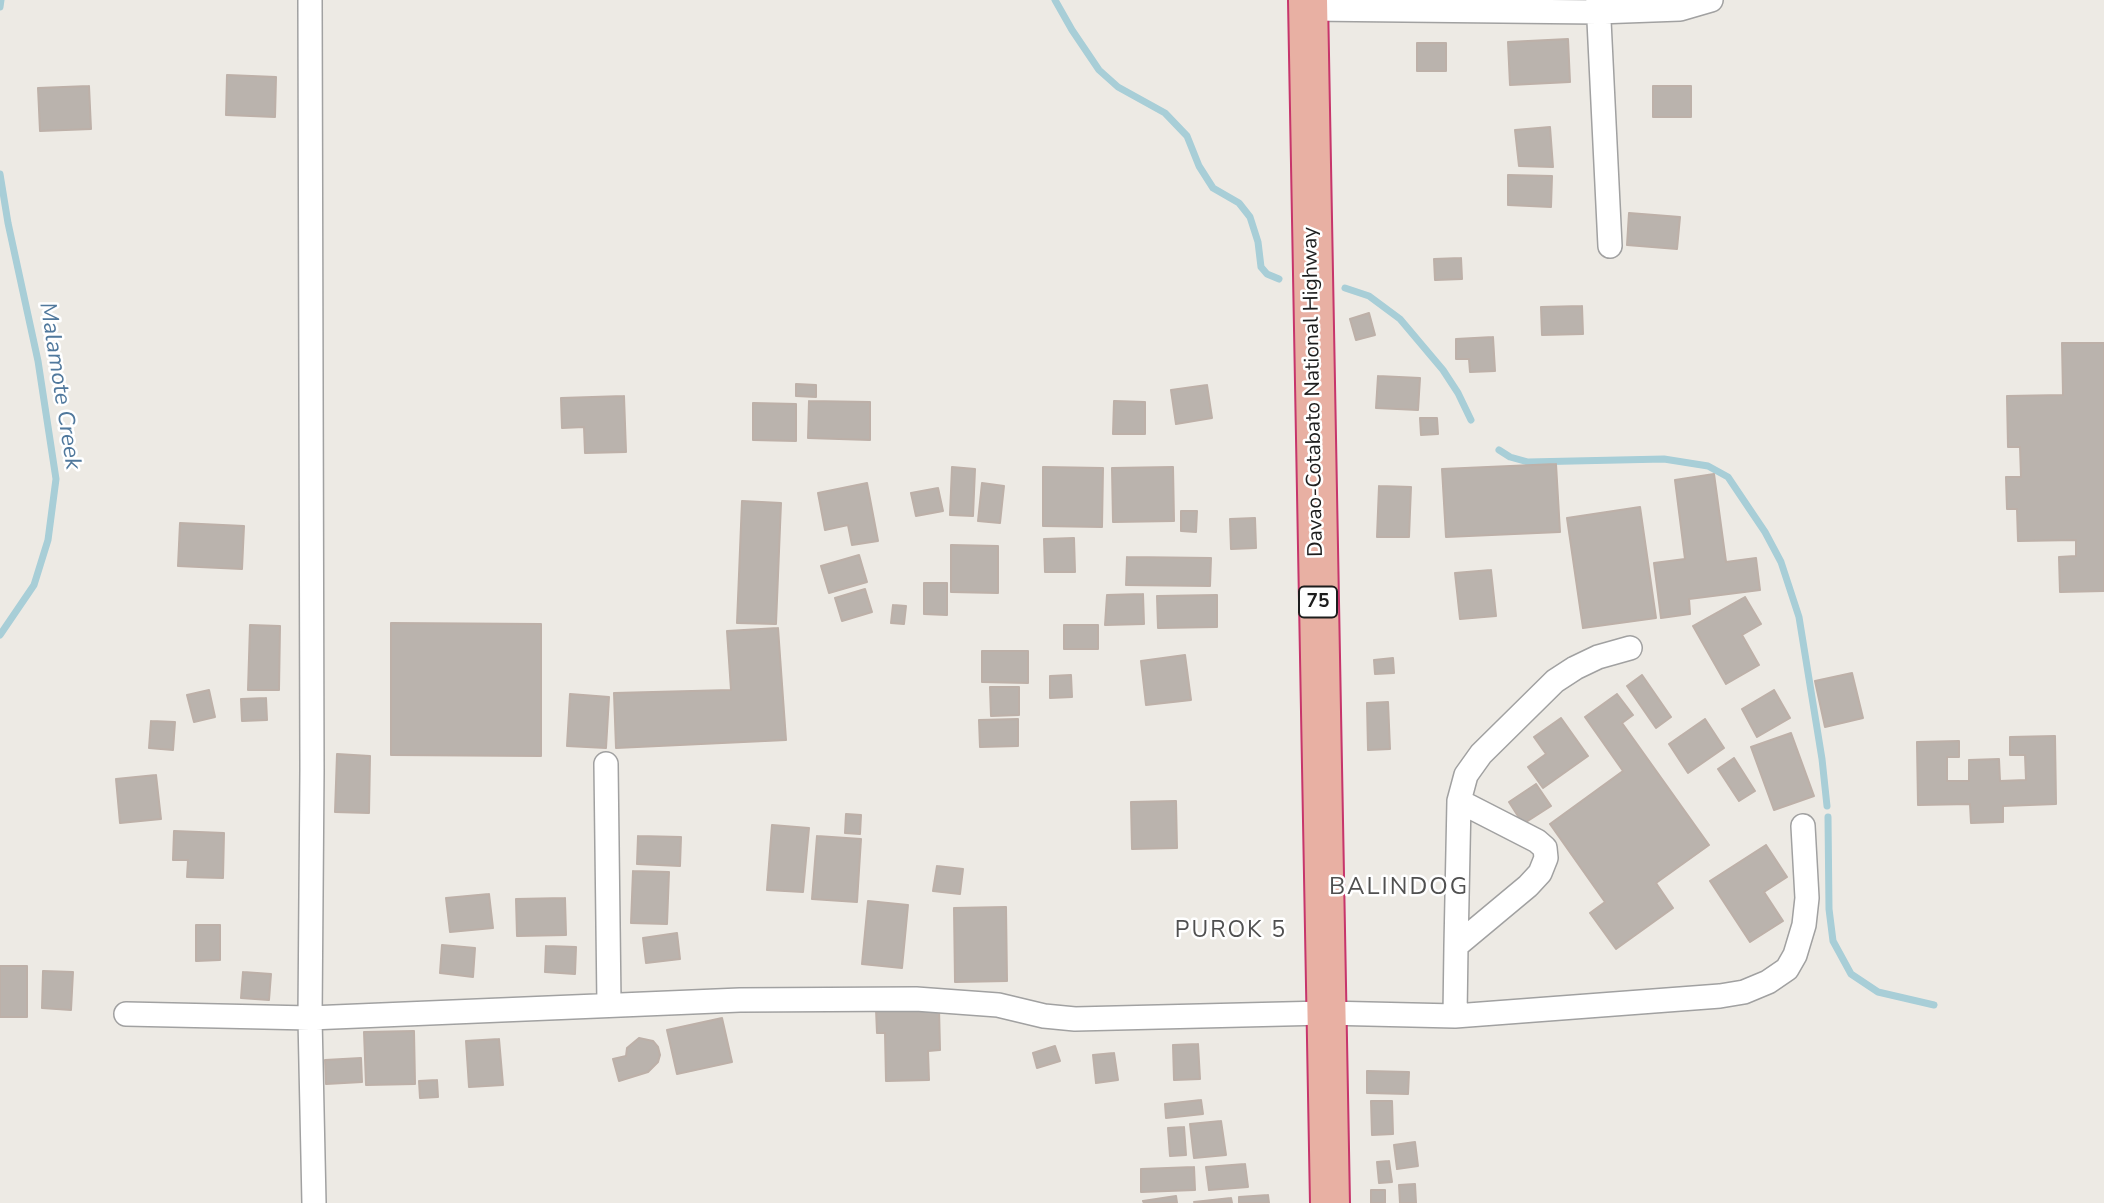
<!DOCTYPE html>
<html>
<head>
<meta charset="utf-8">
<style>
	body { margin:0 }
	canvas { display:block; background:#edeae4 }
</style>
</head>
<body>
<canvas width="2104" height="1203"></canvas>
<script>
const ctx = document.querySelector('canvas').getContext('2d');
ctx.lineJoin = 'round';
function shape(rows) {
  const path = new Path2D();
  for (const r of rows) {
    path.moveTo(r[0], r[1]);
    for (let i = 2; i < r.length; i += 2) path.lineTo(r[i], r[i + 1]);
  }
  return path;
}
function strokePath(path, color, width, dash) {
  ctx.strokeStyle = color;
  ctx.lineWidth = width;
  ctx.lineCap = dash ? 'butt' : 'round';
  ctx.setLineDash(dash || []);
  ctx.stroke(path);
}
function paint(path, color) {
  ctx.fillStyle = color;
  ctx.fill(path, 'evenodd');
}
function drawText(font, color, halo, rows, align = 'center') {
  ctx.font = font + ' "Nunito Sans",sans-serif';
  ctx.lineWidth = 5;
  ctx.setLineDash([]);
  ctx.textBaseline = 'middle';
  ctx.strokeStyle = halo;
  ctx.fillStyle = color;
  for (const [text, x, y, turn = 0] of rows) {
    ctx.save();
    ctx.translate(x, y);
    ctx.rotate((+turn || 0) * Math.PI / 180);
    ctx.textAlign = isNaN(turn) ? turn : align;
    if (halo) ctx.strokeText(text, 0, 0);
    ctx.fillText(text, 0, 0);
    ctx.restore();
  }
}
const stream = shape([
	[1055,0,1072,30,1099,70,1118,87,1165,113,1187,136,1199,166,1213,188,1239,203,1250,217,1258,242,1261,267,1267,274,1279,279],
	[0,7,1,0],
	[0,174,8,223,38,361,56,479,48,540,34,585,0,635],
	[1345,288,1369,296,1400,319,1443,370,1458,393,1471,420],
	[1499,450,1510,457,1528,462,1664,459,1708,466,1728,477,1765,532,1781,562,1799,617,1822,759,1827,806],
	[1828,817,1829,909,1833,941,1851,974,1878,992,1934,1005]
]);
const building = shape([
	[1568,39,1570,82,1510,85,1508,42,1568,39],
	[1417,43,1446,43,1446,71,1417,71,1417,43],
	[227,75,276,77,275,117,226,115,227,75],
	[89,86,91,129,40,131,38,88,89,86],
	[1653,86,1691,86,1691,117,1653,117,1653,86],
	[1550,127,1553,167,1519,166,1515,130,1550,127],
	[1508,175,1552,176,1551,207,1508,205,1508,175],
	[1629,213,1680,217,1677,249,1627,245,1629,213],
	[1461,258,1462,279,1435,280,1434,259,1461,258],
	[1582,306,1583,334,1542,335,1541,307,1582,306],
	[1369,313,1375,335,1356,340,1350,319,1369,313],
	[1493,337,1495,371,1470,372,1469,359,1456,359,1456,339,1493,337],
	[2062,343,2104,343,2104,591,2060,592,2059,557,2076,556,2076,540,2018,541,2017,509,2007,509,2006,477,2021,477,2020,447,2008,447,2007,396,2063,395,2062,343],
	[1378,376,1420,378,1418,410,1376,408,1378,376],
	[796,384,816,385,816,397,796,396,796,384],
	[1207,385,1212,418,1176,424,1171,390,1207,385],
	[624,396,626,452,585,453,584,427,562,428,561,398,624,396],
	[809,401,870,402,870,440,808,438,809,401],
	[1114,401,1145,402,1145,434,1113,434,1114,401],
	[753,403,796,404,796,441,753,440,753,403],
	[1420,418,1437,418,1438,434,1421,435,1420,418],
	[1556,464,1560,532,1446,537,1442,469,1556,464],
	[952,467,975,469,973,516,950,515,952,467],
	[1043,467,1103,468,1102,527,1043,526,1043,467],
	[1173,467,1174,521,1113,522,1112,468,1173,467],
	[1714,474,1726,562,1756,558,1760,590,1689,599,1690,614,1661,618,1654,563,1685,559,1675,480,1714,474],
	[867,483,878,541,852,545,848,525,825,530,818,493,867,483],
	[982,483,1004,486,1000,523,978,521,982,483],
	[1379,486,1411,487,1409,537,1377,537,1379,486],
	[938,488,943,511,916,516,911,493,938,488],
	[742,501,781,503,776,624,737,623,742,501],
	[1640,507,1656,618,1583,628,1567,518,1640,507],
	[1181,511,1197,511,1196,532,1181,531,1181,511],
	[1255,518,1256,548,1231,549,1230,519,1255,518],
	[180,523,244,526,242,569,178,566,180,523],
	[1074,538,1075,572,1045,572,1044,539,1074,538],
	[951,545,998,546,998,593,951,592,951,545],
	[859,555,867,582,829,593,821,566,859,555],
	[1127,557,1211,558,1210,586,1126,585,1127,557],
	[1491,570,1496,616,1460,619,1455,573,1491,570],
	[924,583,947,583,947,615,924,614,924,583],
	[865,589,872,612,842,621,835,598,865,589],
	[1143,594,1144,624,1105,625,1107,595,1143,594],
	[1217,595,1217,627,1158,628,1157,596,1217,595],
	[1745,597,1761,624,1742,635,1759,665,1726,684,1693,626,1745,597],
	[893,605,906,606,904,624,891,623,893,605],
	[391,623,541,624,541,756,391,755,391,623],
	[250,625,280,626,279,690,248,690,250,625],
	[1064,625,1098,625,1098,649,1064,649,1064,625],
	[778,628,786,740,616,748,614,693,731,690,727,631,778,628],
	[982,651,1028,651,1028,683,982,682,982,651],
	[1185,655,1191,700,1146,705,1141,661,1185,655],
	[1393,658,1394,673,1375,674,1374,660,1393,658],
	[1852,673,1863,718,1825,727,1815,681,1852,673],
	[1071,675,1072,697,1050,698,1050,676,1071,675],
	[1642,675,1671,717,1656,728,1627,686,1642,675],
	[990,687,1019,687,1019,715,991,716,990,687],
	[209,690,215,717,194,722,187,695,209,690],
	[1774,690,1790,718,1757,737,1742,709,1774,690],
	[570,694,609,697,606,748,567,746,570,694],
	[1617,694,1633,715,1622,723,1709,845,1656,883,1673,908,1616,949,1590,913,1605,902,1550,824,1623,771,1585,717,1617,694],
	[266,698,267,720,242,721,241,699,266,698],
	[1388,702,1390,749,1368,750,1367,703,1388,702],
	[1561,718,1588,756,1543,788,1528,767,1546,754,1534,737,1561,718],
	[1018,719,1018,746,980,747,979,720,1018,719],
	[1705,719,1724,748,1688,773,1669,744,1705,719],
	[151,721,175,722,173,750,149,748,151,721],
	[1791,733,1814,796,1774,810,1751,747,1791,733],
	[2055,736,2056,804,2003,806,2003,822,1971,823,1970,804,1918,805,1917,742,1959,741,1959,757,1947,757,1947,781,1969,781,1969,760,1999,759,2000,781,2026,780,2025,755,2010,755,2010,737,2055,736],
	[337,754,370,756,369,813,335,812,337,754],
	[1734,758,1755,791,1739,801,1718,769,1734,758],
	[156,775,161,819,120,823,116,779,156,775],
	[1536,784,1551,806,1523,824,1509,802,1536,784],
	[1176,801,1177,848,1132,849,1131,802,1176,801],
	[846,814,861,815,860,834,845,833,846,814],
	[772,825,809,828,803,892,767,890,772,825],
	[174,831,224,833,223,878,187,877,188,860,173,860,174,831],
	[638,836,681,837,680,866,637,864,638,836],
	[817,836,861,839,857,902,812,899,817,836],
	[1766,845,1787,877,1764,892,1783,921,1750,942,1710,881,1766,845],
	[937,866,963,869,960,894,933,891,937,866],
	[633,871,669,872,667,924,631,923,633,871],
	[489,894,493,928,450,932,446,898,489,894],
	[565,898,566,935,517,936,516,899,565,898],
	[868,901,908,905,902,968,862,964,868,901],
	[1006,907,1007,981,955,982,954,908,1006,907],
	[196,925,220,925,220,960,196,961,196,925],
	[677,933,680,959,646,963,643,938,677,933],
	[442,945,475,948,473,977,440,973,442,945],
	[546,946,576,947,575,974,545,972,546,946],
	[0,966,27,966,27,1017,0,1017,0,966],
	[43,971,73,972,71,1010,42,1008,43,971],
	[243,972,271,974,269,1000,241,998,243,972],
	[939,1008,940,1050,928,1051,929,1080,886,1081,885,1033,877,1033,876,1009,939,1008],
	[722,1018,732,1062,677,1074,667,1030,722,1018],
	[414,1031,415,1084,366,1085,364,1032,414,1031],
	[639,1038,653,1041,658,1047,660,1055,658,1062,648,1072,619,1081,613,1059,626,1056,627,1048,639,1038],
	[499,1039,503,1085,469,1087,466,1041,499,1039],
	[1198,1044,1200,1079,1174,1080,1173,1045,1198,1044],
	[1055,1046,1060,1061,1037,1068,1033,1053,1055,1046],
	[1114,1053,1118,1080,1096,1083,1093,1055,1114,1053],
	[361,1058,362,1082,326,1084,325,1060,361,1058],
	[1367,1071,1409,1072,1408,1094,1367,1093,1367,1071],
	[437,1080,438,1097,420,1098,419,1081,437,1080],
	[1201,1100,1203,1114,1166,1118,1165,1104,1201,1100],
	[1371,1101,1392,1101,1393,1134,1372,1135,1371,1101],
	[1221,1121,1226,1155,1194,1158,1190,1124,1221,1121],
	[1184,1127,1186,1155,1170,1156,1168,1128,1184,1127],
	[1415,1142,1418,1166,1397,1169,1394,1145,1415,1142],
	[1389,1161,1392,1182,1379,1183,1377,1162,1389,1161],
	[1245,1164,1248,1187,1209,1190,1206,1167,1245,1164],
	[1194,1167,1195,1190,1141,1192,1141,1169,1194,1167],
	[1415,1184,1416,1203,1400,1203,1399,1185,1415,1184],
	[1371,1190,1385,1190,1385,1203,1371,1203,1371,1190],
	[1268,1195,1269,1203,1239,1203,1239,1197,1268,1195],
	[1176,1196,1177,1203,1144,1203,1143,1201,1176,1196],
	[1231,1198,1232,1203,1194,1202,1231,1198]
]);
const minor = shape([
	[310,0,312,770,310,1018,314,1203],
	[1598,0,1610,246],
	[1308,9,1598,12,1680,9,1711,0],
	[606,764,609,1004],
	[1459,801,1466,775,1481,754,1555,681,1575,668,1598,657,1630,648],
	[126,1014,310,1018,740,1000,916,999,998,1005,1044,1016,1075,1019,1325,1013,1455,1016,1720,996,1744,992,1768,982,1787,969,1795,955,1804,925,1807,898,1803,826],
	[1455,1016,1456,946,1459,801,1537,841,1545,848,1546,858,1540,873,1528,886,1456,946]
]);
const trunk = shape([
	[1308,0,1330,1203]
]);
const shields = [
	[1318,602,38]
];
const shieldNames = [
	["75",1318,602]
];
const streetNames = [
	["Davao-Cotabato National Highway",1314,392,-91]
];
const waterNames = [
	["Malamote Creek",59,386,81]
];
const neighbourhoodNames = [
	["PUROK 5",1231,931]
];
const quarterNames = [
	["BALINDOG",1399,888]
];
strokePath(stream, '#a8ced7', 7);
paint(building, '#bab3ad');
strokePath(building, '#bdb0a8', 2);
strokePath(minor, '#a1a1a1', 26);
strokePath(trunk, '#c7356b', 42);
strokePath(minor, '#fff', 23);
strokePath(trunk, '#e8b0a3', 38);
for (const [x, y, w] of shields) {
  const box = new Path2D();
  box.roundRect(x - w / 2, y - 15.5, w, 31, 5);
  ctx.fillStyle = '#fff';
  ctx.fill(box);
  strokePath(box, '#1d1d1d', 2);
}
drawText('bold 19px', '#1d1d1d', null, shieldNames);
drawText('21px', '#1d1d1d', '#fff', streetNames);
drawText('italic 23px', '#50789c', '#fff', waterNames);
ctx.letterSpacing = '2px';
drawText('23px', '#505050', '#fff', neighbourhoodNames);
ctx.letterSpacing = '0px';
ctx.letterSpacing = '2px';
drawText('24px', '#505050', '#fff', quarterNames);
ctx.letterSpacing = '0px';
</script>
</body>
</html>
